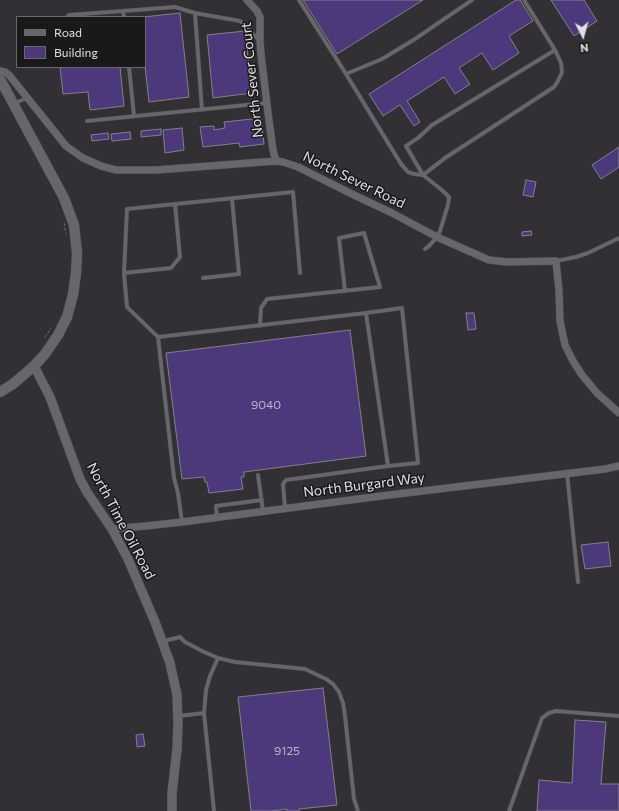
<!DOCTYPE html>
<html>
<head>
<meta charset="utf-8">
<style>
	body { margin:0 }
	#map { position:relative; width:619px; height:811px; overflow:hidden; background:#323034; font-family:Commissioner,sans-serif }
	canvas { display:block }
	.legend { position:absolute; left:16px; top:16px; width:130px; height:52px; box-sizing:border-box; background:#19181a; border:1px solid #69686a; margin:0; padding:5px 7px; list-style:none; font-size:12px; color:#e0dfe2 }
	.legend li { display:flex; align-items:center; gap:8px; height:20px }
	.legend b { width:20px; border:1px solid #69686a }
	.north { position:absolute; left:563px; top:16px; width:40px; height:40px; -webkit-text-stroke:3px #19181a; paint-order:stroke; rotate:174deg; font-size:11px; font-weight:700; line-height:16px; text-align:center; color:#e0dfe2 }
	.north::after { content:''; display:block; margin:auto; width:14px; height:18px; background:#e0dfe2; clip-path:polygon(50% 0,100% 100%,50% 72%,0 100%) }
</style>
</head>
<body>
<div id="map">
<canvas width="619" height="811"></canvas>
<ul class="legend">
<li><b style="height:5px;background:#68666b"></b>Road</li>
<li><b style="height:11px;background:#4e387c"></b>Building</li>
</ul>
<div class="north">N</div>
</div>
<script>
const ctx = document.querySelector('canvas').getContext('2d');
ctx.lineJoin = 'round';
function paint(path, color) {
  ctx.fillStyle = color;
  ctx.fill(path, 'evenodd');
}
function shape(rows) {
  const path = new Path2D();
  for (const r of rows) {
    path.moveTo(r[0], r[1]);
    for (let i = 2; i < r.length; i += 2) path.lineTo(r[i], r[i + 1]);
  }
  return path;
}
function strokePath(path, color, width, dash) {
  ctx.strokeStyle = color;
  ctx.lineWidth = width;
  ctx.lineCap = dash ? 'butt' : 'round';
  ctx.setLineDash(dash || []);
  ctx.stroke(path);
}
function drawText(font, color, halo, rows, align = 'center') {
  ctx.font = font + ' Commissioner,sans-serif';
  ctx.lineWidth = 3;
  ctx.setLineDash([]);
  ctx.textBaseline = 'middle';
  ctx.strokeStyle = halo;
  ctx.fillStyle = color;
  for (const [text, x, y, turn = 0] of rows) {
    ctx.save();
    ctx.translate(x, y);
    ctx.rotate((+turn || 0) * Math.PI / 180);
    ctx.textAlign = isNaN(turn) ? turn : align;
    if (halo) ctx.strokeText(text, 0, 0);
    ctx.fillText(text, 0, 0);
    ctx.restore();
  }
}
const building = shape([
	[303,0,423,0,337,54,303,0],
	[516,0,520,0,533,21,509,36,519,53,493,70,482,53,459,68,470,84,455,94,444,77,407,101,420,122,414,126,400,105,383,116,369,94,516,0],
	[551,0,584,0,597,21,574,36,551,0],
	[180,13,189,97,149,102,145,66,145,17,143,17,180,13],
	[245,31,252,93,213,98,207,35,245,31],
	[60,67,120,67,124,106,90,110,88,92,63,94,60,67],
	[261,118,264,144,240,147,239,143,203,147,200,127,214,126,214,130,225,128,224,122,261,118],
	[182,128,184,150,165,153,163,130,182,128],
	[161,129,161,135,141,137,141,131,161,129],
	[130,132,131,139,112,141,111,134,130,132],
	[108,133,109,139,92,141,91,135,108,133],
	[619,147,619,167,601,179,592,165,619,147],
	[526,180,536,182,533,197,523,195,526,180],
	[531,231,532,235,522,236,522,232,531,231],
	[466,313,474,313,476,329,468,330,466,313],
	[350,330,366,456,244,472,244,477,241,477,243,489,209,493,207,482,205,482,204,477,182,479,166,353,350,330],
	[608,542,611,566,585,569,581,545,608,542],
	[323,688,337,805,299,809,299,811,287,811,287,809,271,811,251,811,238,697,323,688],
	[575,720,606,722,601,784,619,784,619,811,537,811,539,780,572,783,575,720],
	[143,734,145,746,137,747,136,735,143,734]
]);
const path = shape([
	[64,223,66,234],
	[45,337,51,328]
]);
const service = shape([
	[299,0,346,74,401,164,408,172,414,174,423,175,445,158,554,87,558,81,562,72,561,63,555,50,524,0],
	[195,13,240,21,259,40],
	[67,17,69,15,123,11],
	[124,17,123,11,175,7,195,13,202,110],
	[129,67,134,116],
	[346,74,382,59,415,39,472,0],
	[15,103,27,98],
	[87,121,266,103],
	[425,249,429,246,437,237,440,231,448,205,449,197,443,191,423,175,406,146,418,138,432,125,555,50],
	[556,261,576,257,588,253,619,238],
	[124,273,171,268,180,257,175,204],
	[203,278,239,274,232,199],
	[366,313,402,308,418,463,388,466],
	[260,326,261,308,267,299,380,287,364,233,339,238,345,291],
	[158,337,366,313,388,466,286,480,283,484,285,508],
	[567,473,578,582],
	[258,475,263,511],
	[217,517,216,506,262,500],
	[182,522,178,493,174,478,158,337,127,307,124,273,127,209,293,192,300,273],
	[164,641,180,637,185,642,202,651,218,658,235,662,305,669,326,679,333,684,339,692,343,703,345,716,354,799,358,811],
	[179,716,204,713],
	[214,811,204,713,206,690,210,676,218,658],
	[509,811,542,718,549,713,556,711,619,716]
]);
const minor = shape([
	[247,0,257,11,260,17,260,41,261,54,268,113,273,150,276,161],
	[0,71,5,72,9,75,66,146,83,158,101,166,116,170,156,170,276,161,283,162,298,167,354,195,392,213,437,237,489,260,507,262,556,261,559,291,560,321,565,345,573,361,582,375,597,393,619,413],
	[112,529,146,526,182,522,381,496,605,469,619,466]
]);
const tertiary = shape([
	[34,366,50,397,80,479,87,492,112,529,128,559,155,622,170,663,177,695,178,725,177,749,172,793,172,811]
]);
const secondary = shape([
	[0,79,64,198,74,225,77,253,76,273,73,295,67,317,58,335,45,354,34,366,13,384,0,392]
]);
const numberNames = [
	["9040",266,405],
	["9125",287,751]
];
const streetNames = [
	["North Sever Court",252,80,-96],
	["North Sever Road",354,180,26],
	["North Burgard Way",364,485,-7],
	["North Time Oil Road",121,521,62]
];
paint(building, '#4e387c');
strokePath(building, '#828186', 1);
strokePath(service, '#4d4c4f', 4.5);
strokePath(minor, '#4d4c4f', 8);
strokePath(tertiary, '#4d4c4f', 10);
strokePath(secondary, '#4d4c4f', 11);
strokePath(path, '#737275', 1, [3, 2]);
strokePath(service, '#68666b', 3.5);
strokePath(minor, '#68666b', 7);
strokePath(tertiary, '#68666b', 9);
strokePath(secondary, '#68666b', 10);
drawText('12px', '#bcb5c8', null, numberNames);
drawText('14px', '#e0dfe2', '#19181a', streetNames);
</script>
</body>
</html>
